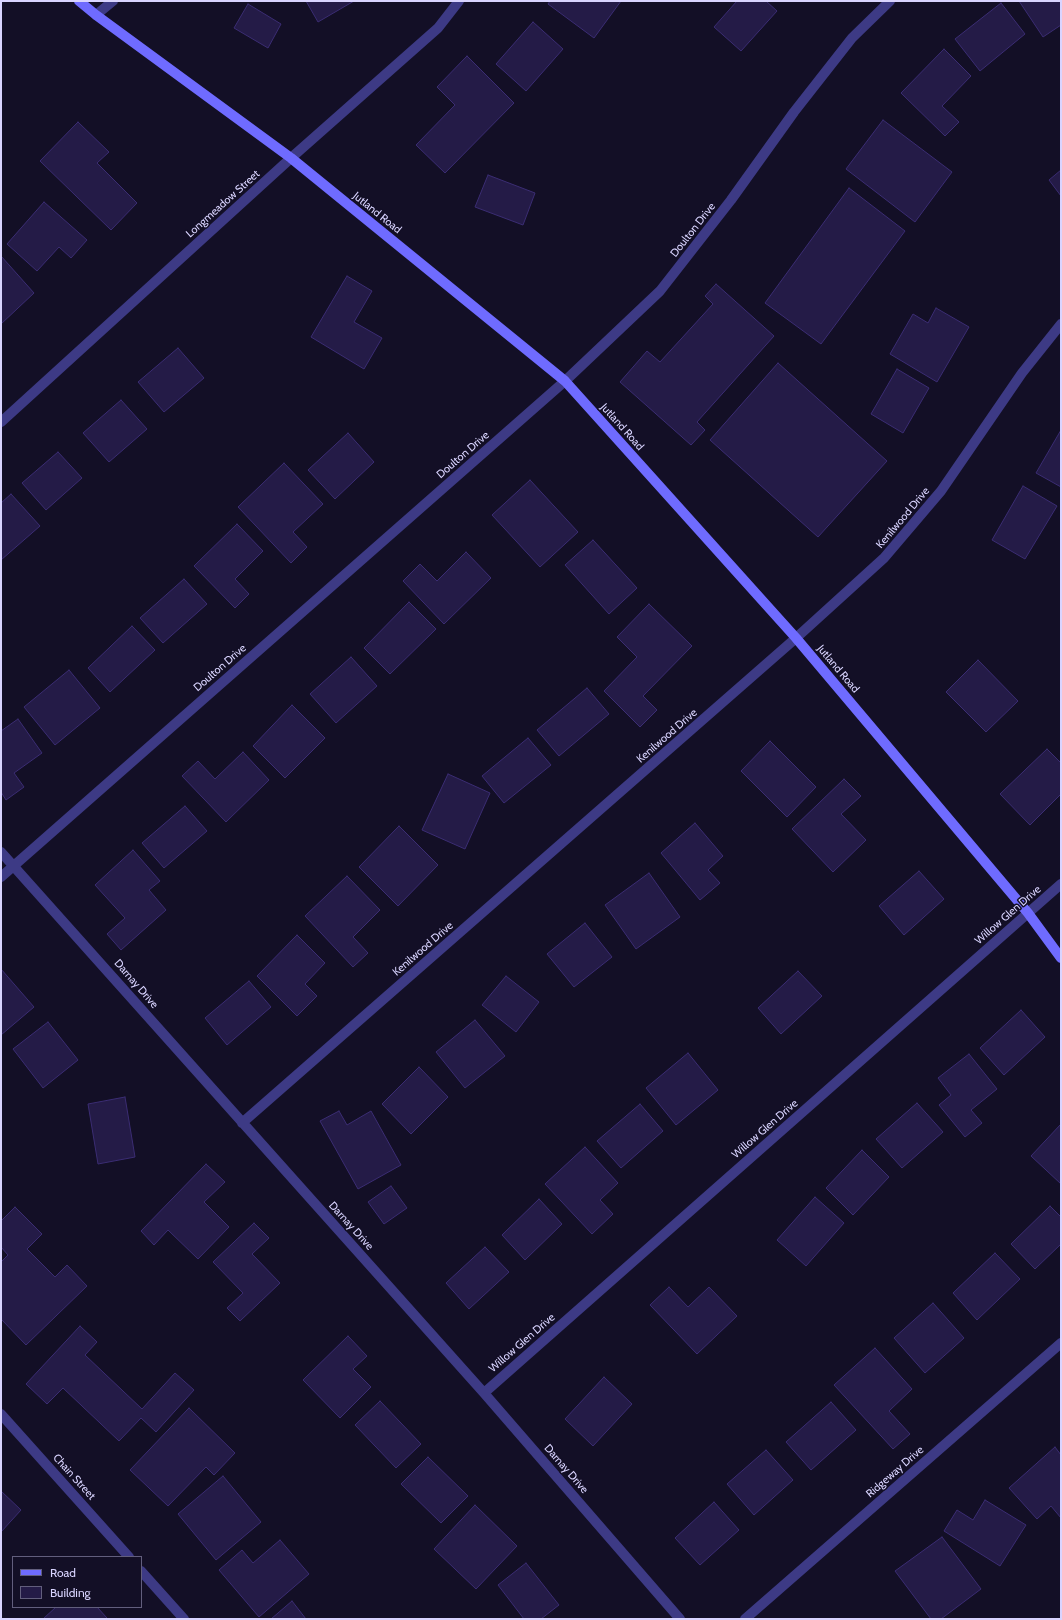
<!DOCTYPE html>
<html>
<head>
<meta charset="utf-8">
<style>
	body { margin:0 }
	#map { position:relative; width:1062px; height:1620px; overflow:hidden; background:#130f26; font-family:Cabin,sans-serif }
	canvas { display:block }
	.frame { position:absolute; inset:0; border:2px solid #d9d4ff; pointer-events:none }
	.legend { position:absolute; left:12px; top:1556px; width:130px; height:52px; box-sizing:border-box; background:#130f26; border:1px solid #625e7d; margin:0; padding:5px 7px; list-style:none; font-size:12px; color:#d9d4ff }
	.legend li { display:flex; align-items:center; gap:8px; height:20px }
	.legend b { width:20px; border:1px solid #625e7d }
</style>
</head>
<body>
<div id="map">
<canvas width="1062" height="1620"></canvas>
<div class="frame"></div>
<ul class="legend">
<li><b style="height:5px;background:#6f6bff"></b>Road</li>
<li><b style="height:11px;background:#241b47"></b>Building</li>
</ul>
</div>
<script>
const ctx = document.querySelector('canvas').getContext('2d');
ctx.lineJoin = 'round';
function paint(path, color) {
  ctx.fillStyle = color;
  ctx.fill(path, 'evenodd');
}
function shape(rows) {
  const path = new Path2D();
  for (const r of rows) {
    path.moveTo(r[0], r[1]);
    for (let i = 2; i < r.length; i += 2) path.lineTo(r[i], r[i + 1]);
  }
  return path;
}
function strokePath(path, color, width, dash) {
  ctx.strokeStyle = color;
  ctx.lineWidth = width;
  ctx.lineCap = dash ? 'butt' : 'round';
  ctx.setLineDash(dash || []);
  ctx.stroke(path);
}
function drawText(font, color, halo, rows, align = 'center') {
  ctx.font = font + ' Cabin,sans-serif';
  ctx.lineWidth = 3;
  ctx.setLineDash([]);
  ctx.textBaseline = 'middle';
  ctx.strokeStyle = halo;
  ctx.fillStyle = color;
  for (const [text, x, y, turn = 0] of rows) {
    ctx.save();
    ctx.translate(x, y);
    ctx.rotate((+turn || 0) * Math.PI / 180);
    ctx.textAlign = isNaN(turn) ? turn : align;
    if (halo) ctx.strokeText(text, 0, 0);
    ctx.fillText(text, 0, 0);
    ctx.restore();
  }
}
const building = shape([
	[306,1,354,1,318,22,306,1],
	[550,1,621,1,594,38,548,4,550,1],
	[737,1,766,1,777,11,741,51,714,27,737,1],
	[1019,1,1061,1,1061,25,1043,37,1019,1],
	[1001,3,1025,34,980,71,955,39,1001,3],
	[248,4,281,24,268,48,234,28,248,4],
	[533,22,563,49,526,91,496,64,533,22],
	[944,49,971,76,942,106,959,122,945,136,901,93,944,49],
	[467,56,514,103,445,173,416,145,455,105,437,87,467,56],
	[883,120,952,172,915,222,846,169,883,120],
	[78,122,109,152,97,163,137,203,111,230,40,161,78,122],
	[1061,170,1061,196,1049,180,1061,170],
	[488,175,535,193,523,225,475,207,488,175],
	[849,188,905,231,821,344,765,303,849,188],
	[44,202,87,240,71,258,59,247,37,271,7,244,44,202],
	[1,256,34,293,1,324,1,256],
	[347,276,372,291,354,322,382,338,364,369,311,337,347,276],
	[716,284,774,336,697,422,705,430,691,445,620,382,647,351,660,362,713,304,705,296,716,284],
	[936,308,969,327,937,382,890,354,913,314,928,323,936,308],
	[178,348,204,378,164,412,138,382,178,348],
	[778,363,887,461,818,537,710,440,778,363],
	[897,369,929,388,903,433,871,414,897,369],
	[121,400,147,429,109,462,83,433,121,400],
	[1061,430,1061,487,1036,473,1061,430],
	[348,433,374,462,335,499,308,470,348,433],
	[58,452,82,478,46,510,22,483,58,452],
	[284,463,323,504,293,532,307,547,291,563,238,507,284,463],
	[530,480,578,532,540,567,492,515,530,480],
	[1023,486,1057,506,1025,559,992,540,1023,486],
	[11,494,40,526,1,560,1,503,11,494],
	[237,524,263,551,235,579,249,594,235,608,194,566,237,524],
	[593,540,637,588,609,614,565,565,593,540],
	[466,552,491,578,444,624,403,581,420,564,437,581,466,552],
	[184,579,207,604,163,643,140,618,184,579],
	[409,602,436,629,390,674,364,648,409,602],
	[649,604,692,646,643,696,657,710,640,727,604,691,637,657,617,637,649,604],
	[132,626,155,650,110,692,88,668,132,626],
	[351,657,377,686,336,723,310,694,351,657],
	[978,660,1018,701,986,732,946,692,978,660],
	[69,670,100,708,55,745,24,707,69,670],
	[587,688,609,714,559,756,537,730,587,688],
	[292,705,325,738,285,778,253,746,292,705],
	[18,719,42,753,14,773,24,787,6,800,1,792,1,731,18,719],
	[528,738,551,765,504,803,482,776,528,738],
	[770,741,816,787,787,817,741,771,770,741],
	[1047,749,1061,763,1061,794,1030,825,1000,794,1047,749],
	[243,752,269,780,226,822,182,776,198,761,215,779,243,752],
	[448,774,490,793,465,849,422,830,448,774],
	[844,779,861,796,841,814,866,840,833,872,792,829,844,779],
	[185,806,207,831,164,868,142,843,185,806],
	[695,823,723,856,708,870,720,883,700,900,661,853,695,823],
	[399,826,438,865,398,906,359,867,399,826],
	[133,850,160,881,149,890,166,910,121,950,107,934,125,918,95,885,133,850],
	[919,871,944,899,904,935,879,906,919,871],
	[649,873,680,917,636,949,605,905,649,873],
	[347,876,380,910,353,937,368,953,353,967,305,916,347,876],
	[585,923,612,957,574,987,547,954,585,923],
	[297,935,325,963,305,984,317,996,297,1016,257,976,297,935],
	[1,969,34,1007,1,1035,1,969],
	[798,971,822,996,781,1034,758,1008,798,971],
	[506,976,539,1002,516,1032,482,1005,506,976],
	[249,981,271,1007,227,1045,205,1018,249,981],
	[1021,1010,1045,1037,1004,1075,980,1048,1021,1010],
	[475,1020,505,1056,465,1088,436,1052,475,1020],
	[48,1022,78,1060,43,1088,13,1049,48,1022],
	[688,1053,718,1090,676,1125,646,1088,688,1053],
	[969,1054,997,1089,971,1110,982,1123,965,1137,939,1105,951,1095,938,1078,969,1054],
	[419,1067,448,1097,411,1134,382,1104,419,1067],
	[125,1097,135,1157,98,1164,88,1104,125,1097],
	[917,1103,943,1132,902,1168,876,1139,917,1103],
	[640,1104,663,1131,621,1168,597,1141,640,1104],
	[339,1111,347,1125,371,1111,401,1165,358,1189,320,1121,339,1111],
	[1061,1124,1061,1184,1031,1156,1061,1124],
	[585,1147,618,1183,600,1200,613,1214,592,1234,545,1184,585,1147],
	[862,1150,889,1177,853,1215,826,1188,862,1150],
	[206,1164,225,1182,204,1202,229,1227,198,1259,168,1230,154,1245,141,1231,206,1164],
	[391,1186,407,1208,384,1224,368,1202,391,1186],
	[815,1197,844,1223,806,1266,777,1240,815,1197],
	[539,1199,562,1224,525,1260,502,1235,539,1199],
	[1050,1206,1061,1217,1061,1244,1035,1269,1011,1244,1050,1206],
	[15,1207,42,1234,27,1249,55,1277,67,1265,87,1286,26,1345,1,1319,1,1262,8,1255,1,1247,1,1221,15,1207],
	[254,1223,269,1238,252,1254,280,1283,240,1321,227,1308,243,1293,213,1262,254,1223],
	[485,1247,509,1272,469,1309,446,1283,485,1247],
	[995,1253,1020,1279,977,1320,953,1293,995,1253],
	[669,1287,688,1307,709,1287,737,1316,697,1354,650,1305,669,1287],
	[933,1303,964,1338,925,1373,894,1338,933,1303],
	[80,1326,97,1342,85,1355,142,1409,175,1373,194,1390,156,1432,141,1418,119,1441,63,1388,47,1404,26,1384,80,1326],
	[348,1336,367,1356,353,1369,371,1387,340,1418,303,1380,348,1336],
	[875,1348,912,1389,889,1411,910,1434,893,1449,834,1385,875,1348],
	[604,1377,632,1404,593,1446,565,1419,604,1377],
	[380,1401,421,1444,396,1468,355,1425,380,1401],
	[831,1402,856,1430,811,1470,786,1442,831,1402],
	[189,1408,235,1453,214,1475,206,1467,168,1506,130,1470,189,1408],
	[1055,1447,1061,1455,1061,1518,1051,1506,1037,1519,1009,1488,1055,1447],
	[766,1450,793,1480,754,1515,727,1484,766,1450],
	[428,1457,468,1496,441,1523,401,1484,428,1457],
	[223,1476,261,1522,216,1560,178,1514,223,1476],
	[1,1491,21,1510,1,1532,1,1491],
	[985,1500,1026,1525,1000,1566,944,1531,957,1510,973,1520,985,1500],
	[714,1502,739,1530,700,1565,675,1538,714,1502],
	[475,1505,517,1546,476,1589,434,1549,475,1505],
	[942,1537,981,1589,941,1619,931,1619,895,1571,942,1537],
	[280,1540,309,1574,259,1617,219,1570,242,1550,253,1563,280,1540],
	[526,1563,559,1605,541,1619,524,1619,498,1585,526,1563],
	[292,1601,306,1619,271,1619,292,1601],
	[56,1607,97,1607,107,1618,105,1619,43,1619,56,1607]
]);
const street = shape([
	[96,15,113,1],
	[1,422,291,158,438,28,459,1],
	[1,852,484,1393,680,1619],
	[1,877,565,381,660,291,731,200,794,112,852,38,890,1],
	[242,1123,796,638,884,558,941,491,1022,373,1061,324],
	[484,1393,1061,884],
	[1,1414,129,1557],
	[141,1571,184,1619],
	[745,1619,1061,1343]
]);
const secondary = shape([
	[79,1,96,15,291,158,565,381,796,638,1028,913,1061,958]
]);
const streetNames = [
	["Longmeadow Street",223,204,-42],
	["Jutland Road",377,213,39],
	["Doulton Drive",693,230,-52],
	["Jutland Road",622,427,48],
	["Doulton Drive",463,455,-41],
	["Kenilwood Drive",903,518,-50],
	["Doulton Drive",220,668,-41],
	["Jutland Road",838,669,50],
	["Kenilwood Drive",667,736,-41],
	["Willow Glen Drive",1008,915,-41],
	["Kenilwood Drive",423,949,-41],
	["Darnay Drive",136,984,49],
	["Willow Glen Drive",765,1129,-41],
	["Darnay Drive",351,1226,48],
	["Willow Glen Drive",522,1343,-41],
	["Darnay Drive",566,1469,49],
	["Ridgeway Drive",895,1472,-41],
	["Chain Street",74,1477,48]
];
paint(building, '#241b47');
strokePath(building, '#3b2d73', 1);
strokePath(street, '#3d3a85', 10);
strokePath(secondary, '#6f6bff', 10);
drawText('11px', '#d9d4ff', '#130f26', streetNames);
</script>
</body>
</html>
